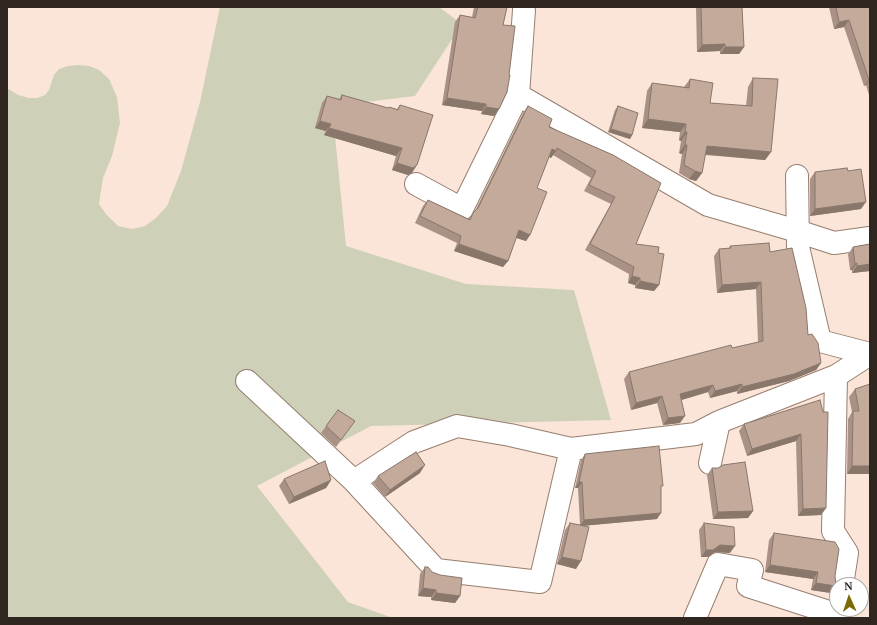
<!DOCTYPE html>
<html>
<head>
<meta charset="utf-8">
<style>
	body { margin:0 }
	#map { position:relative; width:877px; height:625px; overflow:hidden; background:#fbe5d8; font-family:"PT Serif",serif }
	canvas { display:block }
	.frame { position:absolute; inset:0; border:8px solid #302620; pointer-events:none }
	.north { position:absolute; left:829px; top:577px; width:40px; height:40px; box-sizing:border-box; background:#fff; border:1px solid #aca8a6; border-radius:50%; rotate:357deg; font-size:11px; font-weight:700; line-height:16px; text-align:center; color:#302620 }
	.north::after { content:''; display:block; margin:auto; width:14px; height:18px; background:#7b6b05; clip-path:polygon(50% 0,100% 100%,50% 72%,0 100%) }
</style>
</head>
<body>
<div id="map">
<canvas width="877" height="625"></canvas>
<div class="frame"></div>
<div class="north">N</div>
</div>
<script>
const ctx = document.querySelector('canvas').getContext('2d');
ctx.lineJoin = 'round';
function paint(path, color) {
  ctx.fillStyle = color;
  ctx.fill(path, 'evenodd');
}
function shape(rows) {
  const path = new Path2D();
  for (const r of rows) {
    path.moveTo(r[0], r[1]);
    for (let i = 2; i < r.length; i += 2) path.lineTo(r[i], r[i + 1]);
  }
  return path;
}
function strokePath(path, color, width, dash) {
  ctx.strokeStyle = color;
  ctx.lineWidth = width;
  ctx.lineCap = dash ? 'butt' : 'round';
  ctx.setLineDash(dash || []);
  ctx.stroke(path);
}
const green = shape([
	[220,7,439,7,462,24,415,96,332,106,346,246,466,284,574,290,611,420,371,426,257,486,348,602,393,618,7,618,7,88,18,95,29,98,37,98,45,95,49,90,54,75,59,69,68,66,78,65,89,66,99,70,109,79,117,97,120,123,112,156,103,178,99,204,106,214,118,226,132,229,145,226,156,218,167,206,181,171,200,102]
]);
const minor = shape([
	[518,95,708,205,797,231,834,243,870,238],
	[797,176,798,247,820,341,870,354],
	[416,184,462,209,518,95,524,10],
	[836,376,833,531,847,553,842,585],
	[247,381,354,481,414,442,457,426,510,435,571,449,696,434,719,422],
	[710,463,719,422,836,376,870,354],
	[354,481,436,570,540,582,571,449],
	[695,618,718,564,752,570,748,586,838,615,838,609]
]);
const wall = shape([
	[474,7,507,7,503,25,499,109,494,116,481,114,482,111,442,105,455,22,460,15,472,17],
	[696,7,742,7,744,47,739,54,720,54,720,51,697,52],
	[829,7,870,7,870,95,869,95,866,85,864,86,844,27,834,29],
	[753,78,771,152,765,160,705,155,702,173,696,181,689,179,679,173,682,154,679,153,681,141,679,140,680,132,642,128,647,91,652,83,684,87,690,79,710,103,746,106,748,87],
	[342,95,388,108,389,107,397,109,400,105,412,173,408,175,392,170,396,156,324,135,326,131,315,128,322,103,327,96,339,99],
	[528,106,549,127,613,155,636,244,658,253,659,285,654,291,635,288,635,285,628,283,629,274,585,250,611,204,584,191,591,178,553,155,551,158,549,157,537,188,530,235,526,241,516,238,508,261,503,267,454,251,457,243,415,223,423,206,428,200,469,219,475,211,523,113],
	[618,106,632,135,630,139,608,132,615,110],
	[848,171,861,209,810,216,810,179,815,172],
	[870,244,870,271,852,273,852,270,850,270,848,254,853,247],
	[730,246,770,252,821,363,816,370,789,381,737,394,737,391,710,398,708,392,681,400,680,423,663,425,657,403,631,410,624,379,629,372,758,342,756,289,717,293,714,256,719,249,729,248],
	[870,384,870,476,870,474,847,474,848,419,852,412,849,397,855,389],
	[820,400,826,508,821,515,798,516,796,441,747,456,739,431,744,424],
	[338,410,355,421,336,447,321,433],
	[585,454,661,489,657,519,583,526,576,569,557,564,565,530,570,523,580,525,578,488,575,488,581,460],
	[712,468,753,511,748,518,713,519,707,475],
	[420,473,385,497,373,483,378,476],
	[284,479,331,480,326,488,289,504,279,486],
	[704,523,730,553,715,552,708,557,701,557,699,530],
	[774,533,835,576,836,586,831,593,811,590,813,579,765,572,769,540],
	[425,567,432,572,460,596,455,603,431,600,431,597,418,596,420,574]
]);
const shadedWall = shape([
	[849,20,844,27,834,29,839,22],
	[725,44,720,51,697,52,702,45],
	[725,47,744,47,739,54,720,54],
	[870,79,870,80,866,85,864,86,869,80],
	[447,98,486,104,482,111,442,105],
	[486,107,499,109,494,116,481,114],
	[648,119,686,124,680,132,642,128],
	[320,121,331,124,326,131,315,128],
	[329,128,402,148,396,156,324,135],
	[611,129,632,135,630,139,608,132],
	[685,132,687,132,681,141,679,140],
	[685,145,687,145,682,154,679,153],
	[707,146,771,152,765,160,701,154],
	[552,149,556,151,551,158,547,156],
	[397,163,417,165,412,173,408,175,392,170],
	[695,171,702,173,696,181,689,179],
	[866,202,861,209,810,216,815,209],
	[519,230,530,235,526,241,514,237],
	[459,244,508,261,503,267,454,251],
	[857,263,852,270,850,270,855,264],
	[870,264,870,271,852,273,857,266],
	[632,276,640,278,635,285,628,283],
	[640,281,659,285,654,291,635,288],
	[761,282,756,289,717,293,722,285],
	[821,363,816,370,789,381,737,394,742,387],
	[742,384,737,391,710,398,715,391],
	[713,385,708,392,675,402,680,394],
	[662,396,657,403,631,410,636,403],
	[685,416,680,423,663,425,668,418],
	[801,434,796,441,747,456,752,449],
	[425,465,420,473,385,497,390,490],
	[852,466,870,466,870,474,847,474],
	[331,480,326,488,289,504,294,497],
	[579,482,582,482,578,488,575,488],
	[826,508,821,515,798,516,803,509],
	[753,511,748,518,713,519,718,512],
	[661,513,657,519,580,526,584,520],
	[720,545,735,546,730,553,715,552,708,557,701,557,706,550],
	[562,557,581,561,576,569,557,564],
	[770,565,818,572,813,579,765,572],
	[816,583,836,586,831,593,811,590],
	[423,588,436,590,431,597,418,596],
	[436,593,460,596,455,603,431,600]
]);
const building = shape([
	[478,7,507,7,503,25,515,26,509,75,510,75,507,92,499,109,486,107,486,104,447,98,460,15,475,18,478,7],
	[701,7,742,7,744,47,725,47,725,44,702,45,701,7],
	[836,7,870,7,870,79,869,80,849,20,839,22,836,7],
	[753,78,778,79,771,152,707,146,702,173,695,171,684,165,687,145,685,145,687,132,685,132,686,124,648,119,652,83,689,88,690,79,713,83,710,103,752,106,753,78],
	[342,95,388,108,389,107,398,110,400,105,433,115,417,165,413,168,397,163,402,148,329,128,331,124,320,121,327,96,341,100,342,95],
	[528,106,552,119,549,127,613,155,661,183,636,244,659,247,658,253,664,254,659,285,640,281,640,278,632,276,634,267,590,244,615,197,589,185,596,171,557,148,556,151,552,149,537,188,547,192,530,235,519,230,508,261,459,244,461,236,420,216,428,200,470,220,473,213,478,208,528,106],
	[618,106,638,113,632,135,611,129,618,106],
	[847,168,848,171,861,169,866,202,815,209,815,172,847,168],
	[769,243,770,252,792,248,806,308,808,335,812,334,818,343,821,363,794,374,742,387,742,384,715,391,713,385,680,394,685,416,668,418,662,396,636,403,629,372,731,345,732,348,763,341,761,282,722,285,719,249,731,248,730,246,769,243],
	[870,244,870,264,857,266,857,263,855,264,853,247,870,244],
	[870,384,870,466,852,466,853,411,859,411,855,389,870,384],
	[820,400,823,412,828,412,826,508,803,509,801,434,752,449,744,424,820,400],
	[338,410,355,421,341,440,326,426,338,410],
	[659,446,663,486,661,486,661,513,584,520,582,482,579,482,585,454,659,446],
	[416,452,425,465,390,490,378,476,416,452],
	[325,461,331,480,294,497,284,479,325,461],
	[745,462,753,511,718,512,712,468,718,468,723,465,745,462],
	[570,523,589,527,581,561,562,557,570,523],
	[704,523,734,527,735,546,720,545,713,550,706,550,704,523],
	[774,533,835,542,839,549,835,576,836,586,816,583,818,572,770,565,774,533],
	[425,567,428,567,432,572,440,575,462,578,460,596,436,593,436,590,423,588,425,567]
]);
paint(green, '#cfd0b8');
strokePath(minor, '#977e6f', 24);
strokePath(minor, '#fff', 22);
paint(wall, '#a99285');
paint(shadedWall, '#89776c');
paint(building, '#c4aa9b');
strokePath(building, '#89776c', 1);
</script>
</body>
</html>
